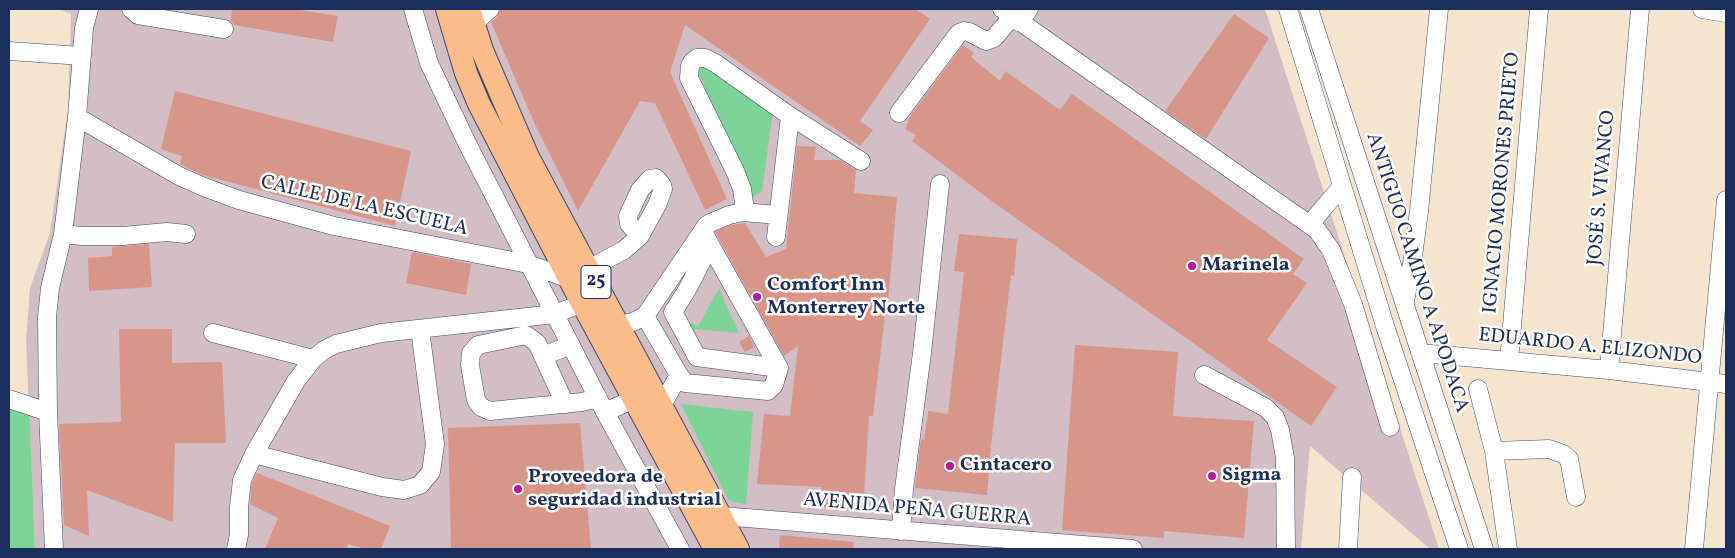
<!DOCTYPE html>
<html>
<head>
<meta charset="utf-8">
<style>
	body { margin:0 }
	#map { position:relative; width:1735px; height:558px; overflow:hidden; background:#f6e5ce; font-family:Vollkorn,serif }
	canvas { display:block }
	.frame { position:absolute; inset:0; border:10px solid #1b2f5e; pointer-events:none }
</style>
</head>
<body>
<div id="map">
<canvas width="1735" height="558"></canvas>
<div class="frame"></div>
</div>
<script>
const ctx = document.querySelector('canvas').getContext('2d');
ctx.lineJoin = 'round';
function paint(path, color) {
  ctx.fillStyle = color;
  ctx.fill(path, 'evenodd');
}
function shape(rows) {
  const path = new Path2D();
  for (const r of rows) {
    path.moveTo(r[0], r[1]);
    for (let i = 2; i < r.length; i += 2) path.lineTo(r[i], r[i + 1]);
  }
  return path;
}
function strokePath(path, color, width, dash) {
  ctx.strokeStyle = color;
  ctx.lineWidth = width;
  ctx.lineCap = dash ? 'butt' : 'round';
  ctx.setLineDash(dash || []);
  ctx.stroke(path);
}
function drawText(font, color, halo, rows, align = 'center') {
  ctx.font = font + ' Vollkorn,serif';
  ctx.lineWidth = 5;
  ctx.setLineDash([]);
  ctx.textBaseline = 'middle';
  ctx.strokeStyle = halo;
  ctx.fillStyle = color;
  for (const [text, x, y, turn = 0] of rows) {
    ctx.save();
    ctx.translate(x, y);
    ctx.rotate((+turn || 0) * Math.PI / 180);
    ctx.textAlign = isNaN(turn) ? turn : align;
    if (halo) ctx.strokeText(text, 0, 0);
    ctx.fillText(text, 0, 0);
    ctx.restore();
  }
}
const industrial = shape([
	[59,9,1265,9,1439,549,1430,549,1310,446,1301,549,35,549,26,340,30,288,50,233,68,109,71,14]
]);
const green = shape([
	[704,67,773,110,762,191,748,201,749,182,697,71],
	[719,289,739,333,695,329,694,337,688,332,689,322,698,326],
	[9,394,29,402,35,549,9,549],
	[681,404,753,412,746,504,729,501]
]);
const building = shape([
	[232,9,294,9,338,16,333,42,234,25,231,21],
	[500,9,915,9,930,19,860,121,873,130,860,146,685,25,670,72,727,199,705,210,655,103,640,101,578,211,534,122,491,22,497,17],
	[1234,14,1269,38,1206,139,1165,111],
	[963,45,974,53,971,57,1000,81,1005,71,1060,110,1072,94,1304,259,1293,274,1307,283,1267,340,1337,387,1311,426,993,202,912,141,916,135,905,129,909,121,907,120],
	[175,91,411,151,395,226,203,175,180,164,182,156,161,149],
	[797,146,816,147,814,160,840,160,856,170,854,193,897,197,887,315,885,315,873,416,869,416,863,511,820,507,822,487,757,484,764,414,790,416,798,346,784,356,715,232,732,225,745,223,766,257,786,249],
	[959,234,1017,239,1014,276,1011,275,991,445,987,495,915,488,921,439,924,440,928,411,948,414,964,272,954,271],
	[149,244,152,287,89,291,88,258,112,256,112,247],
	[412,252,471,264,466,295,406,283],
	[119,329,172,329,172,363,222,362,226,443,175,443,173,522,87,490,89,536,64,525,59,424,121,422],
	[749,336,755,347,745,352,739,342],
	[1075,345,1178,352,1173,416,1254,421,1244,538,1164,531,1164,538,1062,530],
	[580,423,591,549,451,549,448,428],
	[257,473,390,526,381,549,366,549,348,544,346,549,265,549,278,518,250,504,252,483],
	[780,535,854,542,853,549,779,549]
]);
const minor = shape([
	[131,9,138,15,224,29],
	[413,9,429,63,467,143,605,412,680,549],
	[1002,9,1317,230,1331,250,1353,304,1390,427],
	[1288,9,1385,326,1459,549],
	[1309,9,1484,549],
	[1702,9,1726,13],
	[1019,22,1029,9],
	[473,24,490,9],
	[9,51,82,56],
	[899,113,959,33,964,31,969,32,986,41,994,38,1012,17],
	[77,117,179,176,204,187,239,200,334,226,528,264,570,279,624,250,640,236,657,205,663,189,662,185,656,178,650,179,640,190,628,216,629,224,640,236],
	[743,212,744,203,742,189,735,171,689,78,690,66,692,62,697,58,705,58,715,63,790,116,861,161],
	[1310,224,1342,186],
	[703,232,779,368,774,385,768,391,685,383,679,375,645,316,706,226,710,223,729,215,743,212,778,215],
	[63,234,82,236,123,236,167,232,186,234],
	[776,237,790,116],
	[710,245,687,290,673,312,697,357,779,368],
	[1405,301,1412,264,1419,211,1439,9],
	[618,325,633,322,645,316],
	[213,333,313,359],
	[1420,353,1609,370,1726,384],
	[543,356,537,343,526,335,478,345,471,353,470,365,476,400,481,407,490,411,582,402,598,398],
	[1509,361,1539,9],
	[1609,370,1640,9],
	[1204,375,1266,408,1275,417,1280,430,1285,458,1286,549],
	[1478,389,1494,451,1508,549],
	[9,399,48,412],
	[565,404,543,356,571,345],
	[661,407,679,375],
	[605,412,634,399],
	[1494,451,1549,449,1563,454,1569,459,1576,497],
	[254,454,382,487,404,490,420,485,431,472,435,444,420,329],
	[709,515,1133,549],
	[901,531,904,489,922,353,940,184],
	[54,549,48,412,47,317,50,288,63,234,77,117,84,28,89,9],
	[236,549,239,535,239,507,242,480,254,454,296,381,313,359,324,350,336,344,381,333,555,314,593,299],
	[1348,549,1352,477],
	[1694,549,1726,200]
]);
const major = shape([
	[447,9,466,73,479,104,582,303,715,549],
	[469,9,482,50,528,157,738,549]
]);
const markers = [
	[1192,266,5,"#b5179e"],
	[757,297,5,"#b5179e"],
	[950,466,5,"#b5179e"],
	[1212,476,5,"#b5179e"],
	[518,489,5,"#b5179e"]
];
const shields = [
	[596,282,30]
];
const shieldNames = [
	["25",596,282]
];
const streetNames = [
	["IGNACIO MORONES PRIETO",1503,183,-85],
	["JOSÉ S. VIVANCO",1603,188,-85],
	["CALLE DE LA ESCUELA",364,207,13],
	["ANTIGUO CAMINO A APODACA",1416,273,72],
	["EDUARDO A. ELIZONDO",1590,348,6],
	["AVENIDA PEÑA GUERRA",917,511,5]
];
const poiNames = [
	["Marinela",1202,266],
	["Comfort Inn",767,286],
	["Monterrey Norte",767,309],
	["Cintacero",960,466],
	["Sigma",1222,476],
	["Proveedora de",528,478],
	["seguridad industrial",528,501]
];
paint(industrial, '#d2bec4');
paint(green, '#7dd498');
paint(building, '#d79689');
strokePath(minor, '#3c4a6f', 19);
strokePath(major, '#3c4a6f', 24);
strokePath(minor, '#fff', 18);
strokePath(major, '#f9bc8a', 22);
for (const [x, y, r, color] of markers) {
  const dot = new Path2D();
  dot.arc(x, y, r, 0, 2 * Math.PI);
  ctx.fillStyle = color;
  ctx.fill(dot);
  strokePath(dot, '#fdfcf7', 2);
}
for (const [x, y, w] of shields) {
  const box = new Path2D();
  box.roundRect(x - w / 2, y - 16.5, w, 33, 4);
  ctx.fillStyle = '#fdfcf7';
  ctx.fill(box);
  strokePath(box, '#1b2f5e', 1);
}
drawText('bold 19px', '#1b2f5e', null, shieldNames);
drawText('20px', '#1b2f5e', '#fdfcf7', streetNames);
drawText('bold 20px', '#1b2f5e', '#fdfcf7', poiNames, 'left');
</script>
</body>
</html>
